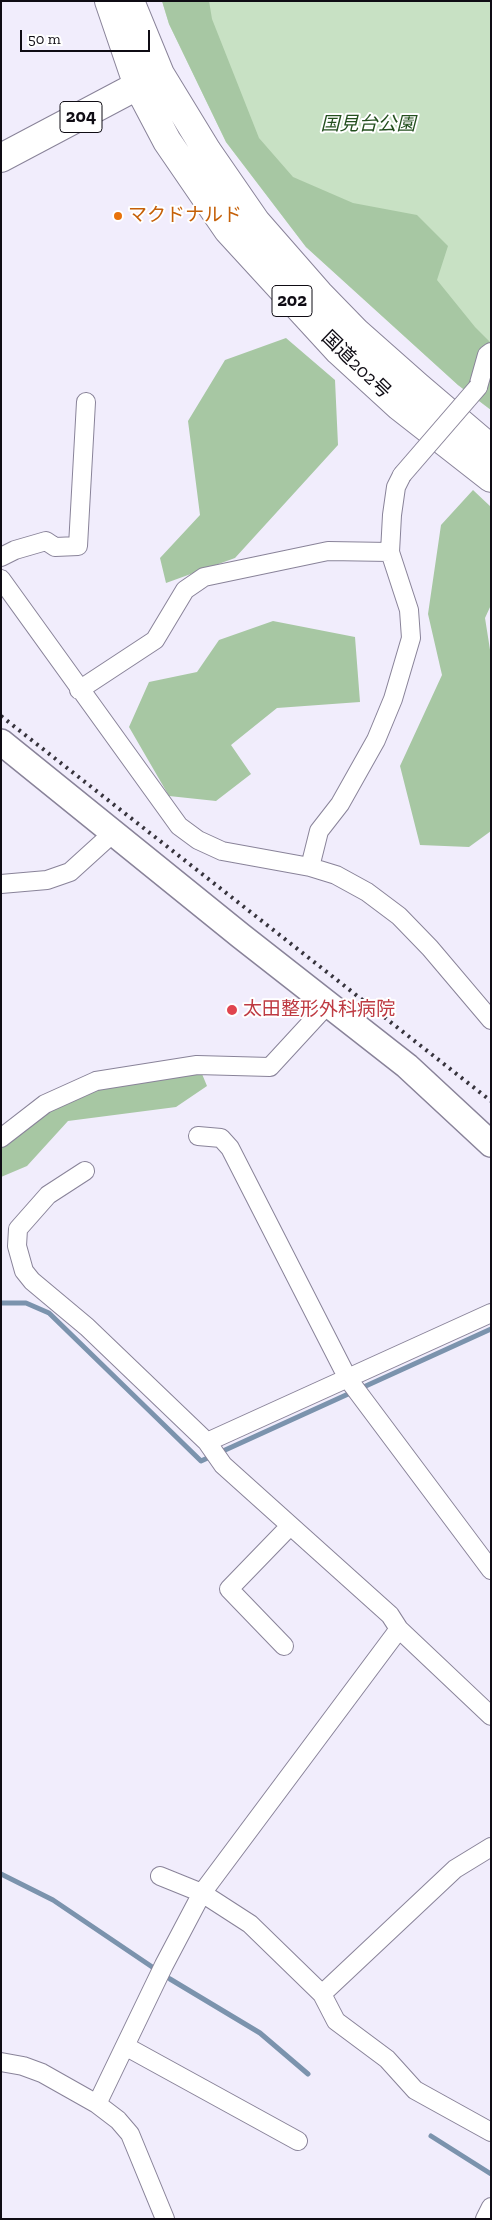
<!DOCTYPE html>
<html>
<head>
<meta charset="utf-8">
<style>
	body { margin:0 }
	#map { position:relative; width:492px; height:2220px; overflow:hidden; background:#f1edfc; font-family:"Zilla Slab",serif }
	canvas { display:block }
	.frame { position:absolute; inset:0; border:2px solid #0f0c14; pointer-events:none }
	.scale { position:absolute; left:20px; top:30px; width:130px; height:22px; box-sizing:border-box; border:2px solid #0f0c14; border-top:0; padding-left:6px; font-size:15px; line-height:18px; white-space:nowrap; color:#0f0c14; -webkit-text-stroke:4px #fff; paint-order:stroke }
</style>
</head>
<body>
<div id="map">
<canvas width="492" height="2220"></canvas>
<div class="frame"></div>
<div class="scale">50 m</div>
</div>
<script>
const ctx = document.querySelector('canvas').getContext('2d');
ctx.lineJoin = 'round';
function paint(path, color) {
  ctx.fillStyle = color;
  ctx.fill(path, 'evenodd');
}
function shape(rows) {
  const path = new Path2D();
  for (const r of rows) {
    path.moveTo(r[0], r[1]);
    for (let i = 2; i < r.length; i += 2) path.lineTo(r[i], r[i + 1]);
  }
  return path;
}
function strokePath(path, color, width, dash) {
  ctx.strokeStyle = color;
  ctx.lineWidth = width;
  ctx.lineCap = dash ? 'butt' : 'round';
  ctx.setLineDash(dash || []);
  ctx.stroke(path);
}
function drawText(font, color, halo, rows, align = 'center') {
  ctx.font = font + ' "Zilla Slab","Noto Sans JP",serif';
  ctx.lineWidth = 4;
  ctx.setLineDash([]);
  ctx.textBaseline = 'middle';
  ctx.strokeStyle = halo;
  ctx.fillStyle = color;
  for (const [text, x, y, turn = 0] of rows) {
    ctx.save();
    ctx.translate(x, y);
    ctx.rotate((+turn || 0) * Math.PI / 180);
    ctx.textAlign = isNaN(turn) ? turn : align;
    if (halo) ctx.strokeText(text, 0, 0);
    ctx.fillText(text, 0, 0);
    ctx.restore();
  }
}
const green = shape([
	[162,1,491,1,491,410,458,385,306,247,226,142,169,24]
]);
const forest = shape([
	[162,1,209,1,212,19,259,138,293,177,353,203,417,215,448,246,437,280,475,327,491,343,491,410,458,385,306,247,226,142,169,24],
	[286,338,335,380,338,445,235,558,166,583,160,558,200,515,188,421,225,360],
	[473,490,491,507,491,605,485,618,491,656,491,831,469,847,420,845,400,766,442,675,428,614,441,525],
	[273,621,355,637,360,702,277,708,231,745,251,774,216,801,169,796,129,727,149,682,197,672,219,640],
	[195,1057,207,1086,176,1107,68,1121,27,1166,1,1177,1,1132,44,1097,127,1067]
]);
const stream = shape([
	[1,1303,26,1303,49,1313,201,1461,491,1329],
	[1,1874,53,1900,170,1979,260,2033,308,2074],
	[431,2136,491,2174]
]);
const street = shape([
	[478,387,487,355,491,352],
	[1,557,15,550,46,541,55,547,78,546,86,402],
	[1,579,179,826,198,840,222,851,310,867,336,875,367,892,399,916,430,948,491,1020],
	[79,690,155,640,185,590,204,577,328,551,390,552],
	[310,867,319,831,340,804,376,740,393,699,411,638,409,610,390,552,392,515,396,487,402,475],
	[1,884,47,880,70,872,113,833],
	[198,1136,221,1138,230,1148,348,1379,491,1570],
	[1,1138,45,1104,96,1081,197,1065,270,1067,328,1004],
	[85,1171,48,1195,18,1229,17,1246,24,1271,32,1281,87,1327,207,1442,223,1465,390,1615,399,1629,491,1716],
	[207,1442,491,1313],
	[284,1646,229,1589,290,1526],
	[160,1876,202,1893,250,1924,322,1994,336,2021,387,2059,415,2090,491,2132],
	[322,1994,455,1869,491,1847],
	[125,2046,298,2141],
	[1,2062,23,2066,42,2073,97,2104,118,2120,130,2134,165,2219],
	[97,2104,164,1965,202,1893,399,1629],
	[485,2219,491,2207]
]);
const secondary = shape([
	[1,742,241,936,407,1066,491,1144]
]);
const highway = shape([
	[109,1,138,86,167,141,228,230,339,351,399,406,491,478],
	[130,1,160,74,207,151,256,222,319,294,356,332,417,386,491,449],
	[1,158,154,77]
]);
const rail = shape([
	[1,716,491,1101]
]);
const streetBridge = shape([
	[402,475,478,387]
]);
const markers = [
	[118,216,5,"#e8710a"],
	[232,1010,6,"#e0444e"]
];
const shields = [
	[81,117,42],
	[292,301,40]
];
const shieldNames = [
	["204",81,117],
	["202",292,301]
];
const parkNames = [
	["国見台公園",368,125]
];
const foodNames = [
	["マクドナルド",128,216]
];
const streetNames = [
	["国道202号",356,365,44]
];
const healthNames = [
	["太田整形外科病院",243,1010]
];
paint(green, '#c8e1c4');
paint(forest, '#a7c7a3');
strokePath(stream, '#7b93ad', 5);
strokePath(street, '#898399', 20);
strokePath(secondary, '#898399', 28);
strokePath(highway, '#898399', 30);
strokePath(street, '#fff', 18);
strokePath(secondary, '#fff', 25);
strokePath(highway, '#fff', 28);
strokePath(rail, '#36333c', 4, [2.5, 5]);
strokePath(streetBridge, '#898399', 20, []);
strokePath(streetBridge, '#fff', 18);
for (const [x, y, r, color] of markers) {
  const dot = new Path2D();
  dot.arc(x, y, r, 0, 2 * Math.PI);
  ctx.fillStyle = color;
  ctx.fill(dot);
  strokePath(dot, '#fff', 2);
}
for (const [x, y, w] of shields) {
  const box = new Path2D();
  box.roundRect(x - w / 2, y - 15.5, w, 31, 4);
  ctx.fillStyle = '#fff';
  ctx.fill(box);
  strokePath(box, '#0f0c14', 1);
}
drawText('bold 18px', '#0f0c14', null, shieldNames);
drawText('italic 19px', '#24501f', '#fff', parkNames);
drawText('19px', '#c56008', '#fff', foodNames, 'left');
drawText('19px', '#0f0c14', '#fff', streetNames);
drawText('19px', '#be3a42', '#fff', healthNames, 'left');
</script>
</body>
</html>
